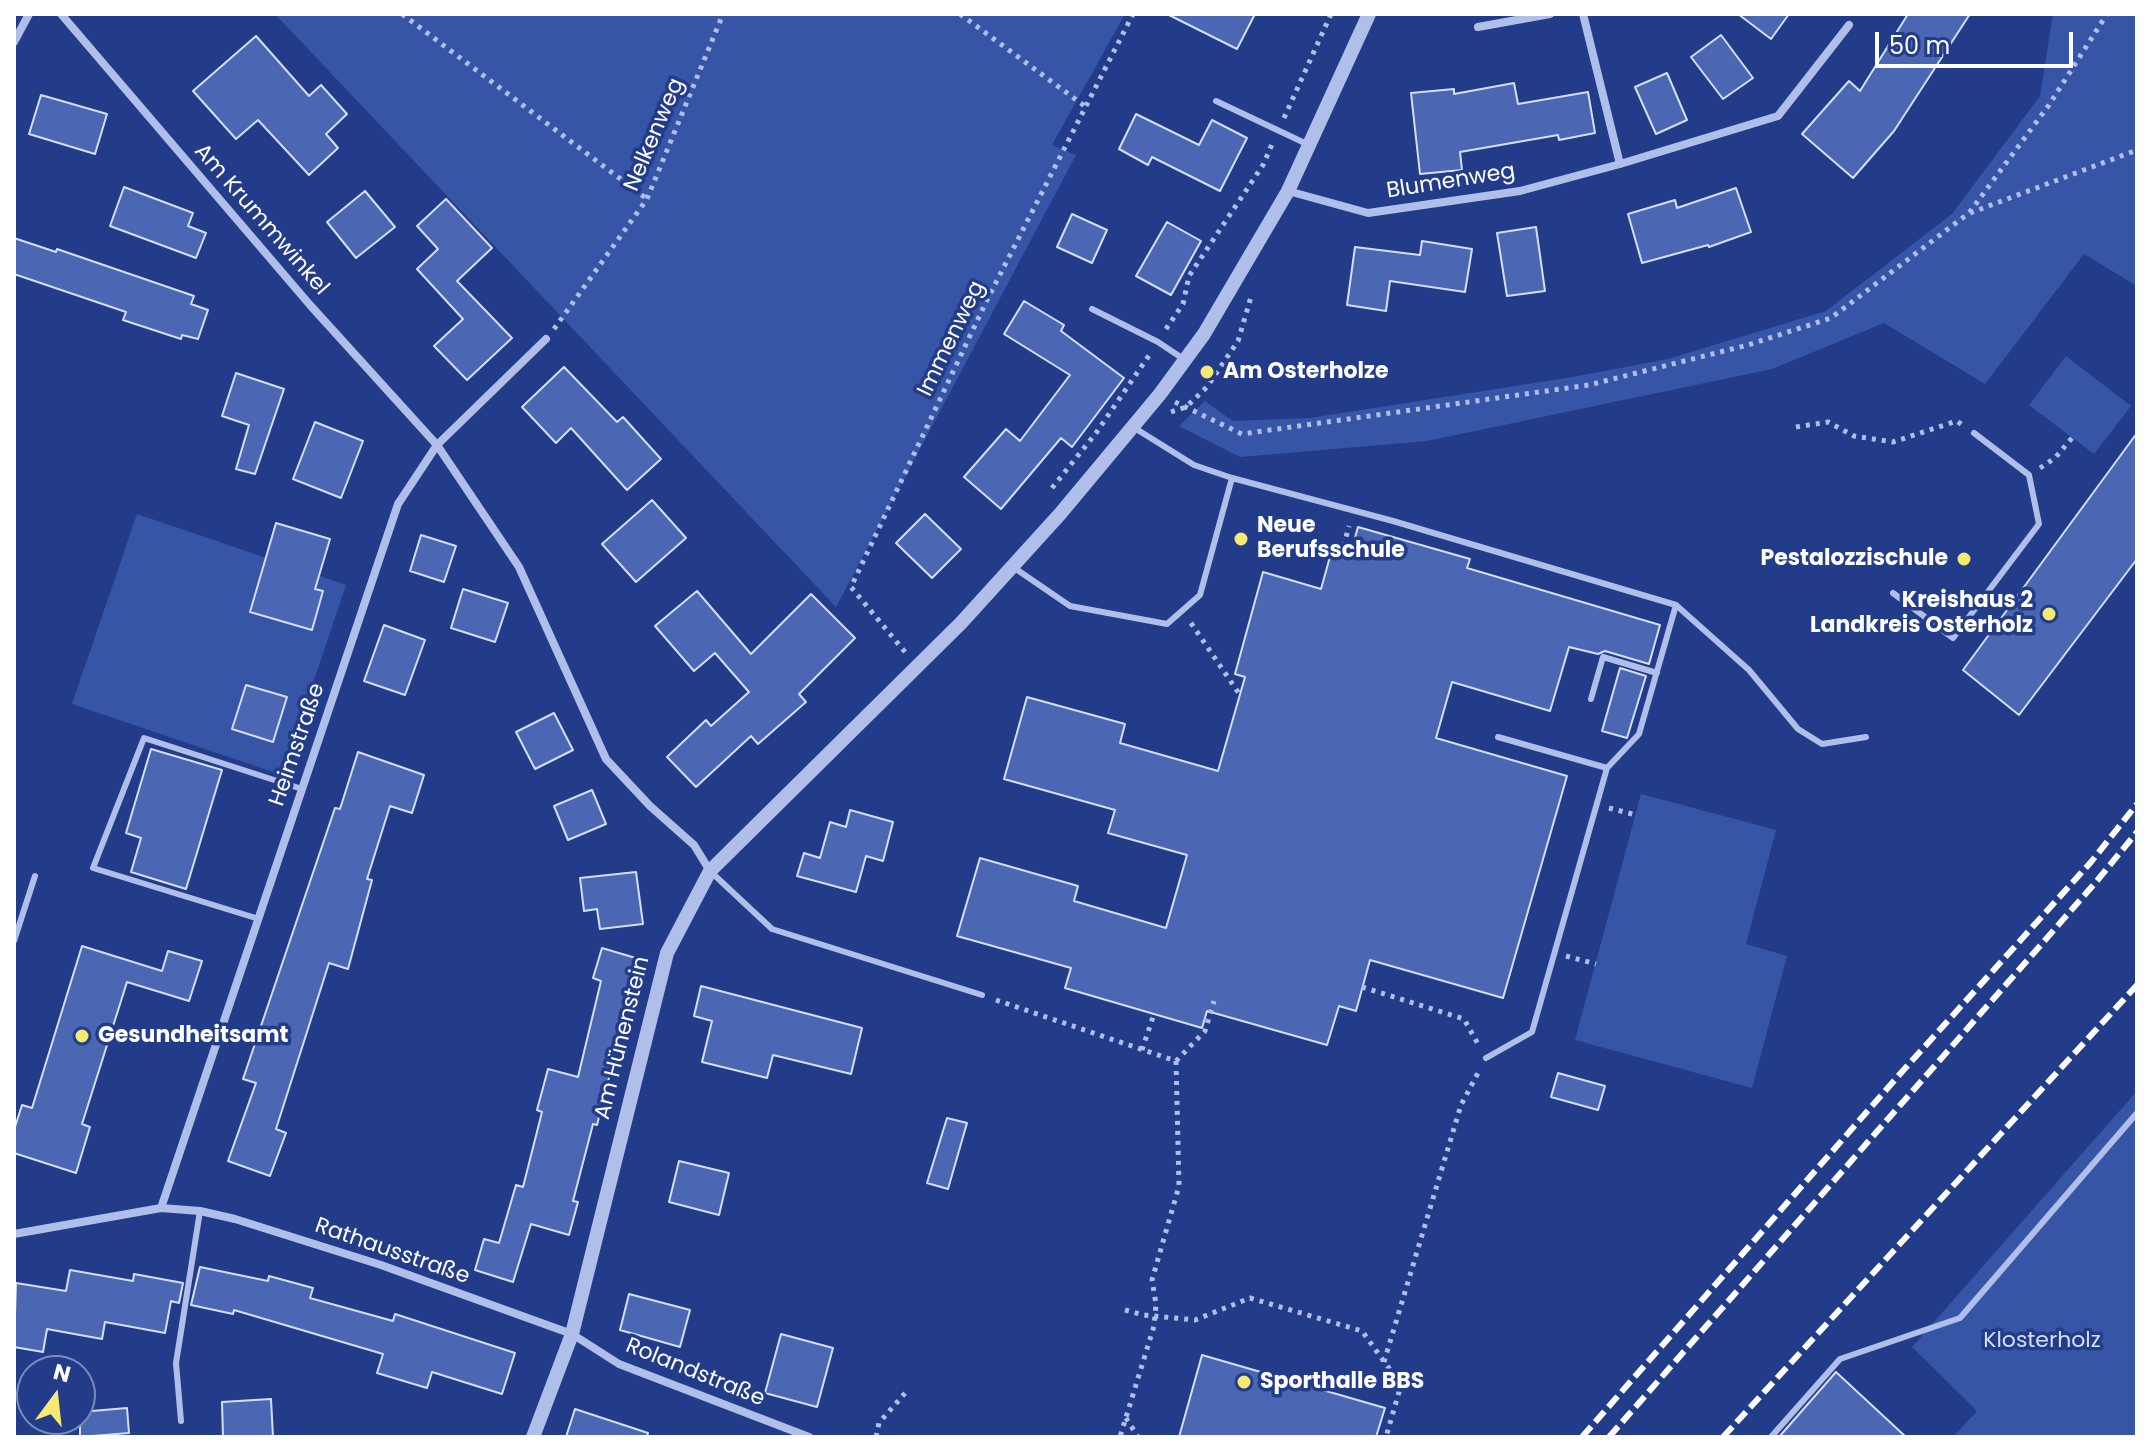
<!DOCTYPE html>
<html>
<head>
<meta charset="utf-8">
<style>
	body { margin:0 }
	#map { position:relative; width:2151px; height:1451px; overflow:hidden; background:#233c8a; font-family:Poppins,sans-serif }
	canvas { display:block }
	.frame { position:absolute; inset:0; border:16px solid #fff; pointer-events:none }
	.north { position:absolute; left:16px; top:1355px; width:80px; height:80px; box-sizing:border-box; background:#233c8a; border:2px solid #7b8ab9; border-radius:50%; rotate:15deg; font-size:22px; font-weight:700; line-height:32px; text-align:center; color:#fff }
	.north::after { content:''; display:block; margin:auto; width:28px; height:36px; background:#f6e972; clip-path:polygon(50% 0,100% 100%,50% 72%,0 100%) }
	.scale { position:absolute; left:1875px; top:32px; width:198px; height:36px; box-sizing:border-box; border:4px solid #fff; border-top:0; padding-left:10px; font-size:24px; line-height:28px; white-space:nowrap; color:#fff; -webkit-text-stroke:6px #233c8a; paint-order:stroke }
</style>
</head>
<body>
<div id="map">
<canvas width="2151" height="1451"></canvas>
<div class="frame"></div>
<div class="north">N</div>
<div class="scale">50 m</div>
</div>
<script>
const ctx = document.querySelector('canvas').getContext('2d');
ctx.lineJoin = 'round';
function paint(path, color) {
  ctx.fillStyle = color;
  ctx.fill(path, 'evenodd');
}
function shape(rows) {
  const path = new Path2D();
  for (const r of rows) {
    path.moveTo(r[0], r[1]);
    for (let i = 2; i < r.length; i += 2) path.lineTo(r[i], r[i + 1]);
  }
  return path;
}
function strokePath(path, color, width, dash) {
  ctx.strokeStyle = color;
  ctx.lineWidth = width;
  ctx.lineCap = dash ? 'butt' : 'round';
  ctx.setLineDash(dash || []);
  ctx.stroke(path);
}
function drawText(font, color, halo, rows, align = 'center') {
  ctx.font = font + ' Poppins,sans-serif';
  ctx.lineWidth = 7;
  ctx.setLineDash([]);
  ctx.textBaseline = 'middle';
  ctx.strokeStyle = halo;
  ctx.fillStyle = color;
  for (const [text, x, y, turn = 0] of rows) {
    ctx.save();
    ctx.translate(x, y);
    ctx.rotate((+turn || 0) * Math.PI / 180);
    ctx.textAlign = isNaN(turn) ? turn : align;
    if (halo) ctx.strokeText(text, 0, 0);
    ctx.fillText(text, 0, 0);
    ctx.restore();
  }
}
const green = shape([
	[275,14,1125,14,1052,145,1076,155,836,607],
	[2053,14,2137,14,2137,286,2084,254,1985,384,1884,323,1772,369,1427,441,1240,457,1179,426,1205,401,1233,421,1310,418,1573,377,1668,359,1826,311,1952,214,2040,96],
	[2066,356,2131,406,2094,454,2029,405],
	[137,514,346,585,282,775,72,704],
	[1641,794,1776,830,1746,944,1787,956,1752,1088,1575,1040],
	[2137,1091,2137,1437,1953,1437,1977,1411,1912,1347]
]);
const building = shape([
	[1167,14,1255,14,1237,49,1167,14],
	[1738,14,1789,14,1771,39,1738,14],
	[1908,14,1970,14,1894,131,1853,178,1802,134,1849,81,1860,91,1908,14],
	[1721,35,1753,78,1723,99,1691,57,1721,35],
	[256,36,309,96,321,85,347,114,326,134,338,148,309,175,258,120,236,139,193,91,256,36],
	[1667,73,1687,120,1656,134,1635,87,1667,73],
	[1514,83,1518,104,1588,92,1595,133,1559,140,1558,135,1460,152,1462,170,1420,174,1411,93,1454,89,1454,94,1514,83],
	[41,95,107,114,95,154,29,134,41,95],
	[1136,114,1199,145,1212,120,1247,138,1220,191,1152,157,1148,165,1119,149,1136,114],
	[124,187,193,213,188,226,206,233,196,258,110,226,124,187],
	[1736,188,1751,232,1709,247,1708,245,1642,263,1628,214,1675,200,1677,208,1736,188],
	[365,191,395,227,356,258,327,222,365,191],
	[446,199,492,248,457,281,512,338,467,380,434,346,463,319,417,269,438,249,417,226,446,199],
	[1072,214,1107,230,1092,263,1057,247,1072,214],
	[1167,222,1201,241,1171,295,1136,276,1167,222],
	[1536,227,1545,291,1507,296,1497,233,1536,227],
	[14,238,56,252,57,249,194,296,191,304,208,310,198,339,182,335,181,339,123,320,126,312,14,274,14,238],
	[1422,241,1472,249,1465,292,1390,281,1386,311,1347,305,1355,247,1420,255,1422,241],
	[1024,301,1064,325,1061,331,1124,378,1072,447,1061,438,1001,509,964,477,1006,429,1020,441,1070,375,1004,334,1024,301],
	[564,367,617,422,623,417,661,459,627,490,571,428,556,443,522,407,564,367],
	[236,373,284,389,255,474,236,469,249,425,222,416,236,373],
	[315,422,363,441,341,498,293,479,315,422],
	[2137,433,2137,559,2019,715,1963,670,2137,433],
	[652,500,686,538,636,582,602,544,652,500],
	[925,514,961,549,932,578,896,543,925,514],
	[276,523,330,539,315,589,323,591,312,630,250,612,276,523],
	[1358,527,1470,559,1467,568,1660,625,1649,664,1605,651,1598,654,1569,647,1550,711,1452,682,1436,738,1567,776,1503,998,1370,960,1356,1011,1339,1006,1327,1045,1207,1011,1202,1028,1065,988,1071,968,957,936,980,858,1078,886,1074,901,1166,928,1187,855,1108,833,1115,810,1004,779,1027,697,1125,724,1120,743,1218,771,1245,677,1235,674,1263,572,1321,589,1331,553,1349,558,1358,527],
	[421,535,456,546,444,582,410,571,421,535],
	[463,589,508,603,495,642,451,628,463,589],
	[697,591,751,654,811,594,855,638,799,694,806,702,758,744,751,736,696,787,667,757,706,720,711,726,749,692,715,653,694,671,655,626,697,591],
	[384,625,425,640,405,695,364,681,384,625],
	[1620,668,1646,676,1627,738,1602,731,1620,668],
	[246,685,287,697,273,742,232,729,246,685],
	[554,713,573,750,535,769,516,732,554,713],
	[151,749,222,770,186,889,131,872,141,838,126,833,151,749],
	[358,752,424,775,412,813,390,806,367,879,372,880,348,969,329,963,276,1129,286,1133,270,1176,228,1161,256,1083,243,1079,335,808,340,809,358,752],
	[592,790,606,824,568,840,554,806,592,790],
	[850,810,893,822,883,861,866,856,856,892,797,876,804,853,820,858,830,822,846,827,850,810],
	[636,872,643,924,600,929,597,909,584,911,580,878,636,872],
	[82,946,162,971,168,951,202,961,189,1001,127,982,82,1124,90,1127,76,1173,14,1153,14,1130,22,1105,32,1108,82,946],
	[602,948,639,959,624,1011,630,1013,617,1067,612,1066,597,1125,593,1124,573,1201,578,1202,569,1235,531,1224,513,1282,475,1270,484,1239,499,1243,516,1185,523,1187,542,1112,537,1110,548,1069,578,1077,601,981,593,978,602,948],
	[701,986,862,1028,851,1074,773,1055,767,1078,702,1062,712,1021,694,1016,701,986],
	[1558,1073,1605,1086,1598,1110,1551,1097,1558,1073],
	[947,1118,967,1123,948,1189,927,1183,947,1118],
	[679,1161,729,1173,719,1215,669,1202,679,1161],
	[200,1267,268,1281,269,1276,313,1288,310,1298,393,1321,395,1314,515,1353,502,1394,432,1372,427,1388,377,1373,383,1354,234,1310,233,1314,191,1305,200,1267],
	[70,1270,133,1281,134,1274,183,1283,179,1303,171,1301,165,1333,105,1322,102,1339,47,1329,43,1352,14,1347,16,1283,66,1291,70,1270],
	[629,1294,690,1310,680,1347,620,1330,629,1294],
	[781,1334,833,1348,817,1407,765,1393,781,1334],
	[1202,1355,1385,1408,1376,1437,1179,1437,1202,1355],
	[1836,1372,1906,1437,1779,1437,1836,1372],
	[271,1399,273,1437,223,1437,222,1402,271,1399],
	[127,1408,129,1433,80,1437,80,1412,127,1408],
	[575,1409,648,1433,647,1437,566,1437,575,1409]
]);
const path = shape([
	[402,14,647,199],
	[960,14,1086,107],
	[1284,118,1331,14],
	[1970,213,2137,150],
	[554,329,647,199,723,14],
	[1166,329,1183,304,1189,276,1263,165,1273,142],
	[1175,402,1242,434,1589,385,1748,345,1831,318,1969,213,2049,105,2107,14],
	[1171,412,1186,407,1207,387,1238,341,1251,297],
	[1796,427,1828,422,1854,436,1893,442,1957,421,1962,425],
	[2040,468,2055,458,2072,438],
	[1052,488,1096,433,1150,354],
	[1341,556,1349,526],
	[1191,623,1240,695],
	[905,652,851,587,987,300,1133,14],
	[1609,808,1636,815],
	[1566,956,1596,964],
	[1362,987,1464,1019,1478,1044],
	[996,1000,1176,1061,1179,1186,1152,1280,1156,1304,1154,1326,1120,1437],
	[1142,1050,1154,1014],
	[1176,1061,1205,1031,1214,1001],
	[1125,1310,1144,1315,1195,1320,1250,1298,1362,1331,1401,1385,1386,1437],
	[1384,1362,1461,1105,1479,1071],
	[1126,1418,1138,1437],
	[876,1437,879,1423,905,1393]
]);
const service = shape([
	[1216,101,1309,145],
	[1092,309,1158,342,1185,360],
	[1133,427,1194,465,1232,478,1393,521,1676,605,1749,670,1798,729,1822,744,1866,737],
	[1013,567,1070,606,1167,624,1200,595,1232,478],
	[1893,593,1953,638,2039,524,2029,475,1974,433],
	[1591,699,1603,657,1657,673],
	[1498,737,1607,768],
	[711,872,772,929,982,995],
	[259,919,93,868,144,738,302,789],
	[14,941,35,876],
	[1486,1058,1532,1032,1607,768,1639,734,1676,605],
	[181,1421,176,1363,200,1211],
	[1771,1437,1840,1359,1960,1318,2137,1113]
]);
const minor = shape([
	[61,14,310,305,437,445,519,567,606,759,650,806,694,845,710,871],
	[1583,14,1620,164],
	[1478,27,1550,14],
	[14,42,29,14],
	[1288,191,1368,213,1520,191,1620,164,1778,116,1849,25],
	[161,1208,398,504,437,445,546,339],
	[14,1234,161,1208,200,1211,235,1219,381,1265,572,1334,619,1364,809,1437]
]);
const tertiary = shape([
	[533,1437,572,1334,667,953,710,871,961,623,1060,514,1160,394,1204,334,1288,191,1369,14]
]);
const rail = shape([
	[1582,1437,1900,1074,2091,862,2137,804],
	[1609,1437,2096,882,2137,832],
	[1723,1437,2137,985]
]);
const markers = [
	[1207,372,8,"#f6e972"],
	[1241,539,8,"#f6e972"],
	[1964,559,8,"#f6e972"],
	[2049,614,8,"#f6e972"],
	[82,1036,8,"#f6e972"],
	[1244,1382,8,"#f6e972"]
];
const streetNames = [
	["Nelkenweg",655,135,-67],
	["Blumenweg",1451,182,-9],
	["Am Krummwinkel",261,220,49],
	["Immenweg",952,339,-64],
	["Heimstraße",298,745,-71],
	["Am Hünenstein",623,1038,-76],
	["Rathausstraße",392,1252,19],
	["Rolandstraße",695,1373,22]
];
const poiNames = [
	["Am Osterholze",1223,372],
	["Neue",1257,526],
	["Berufsschule",1257,551],
	["Pestalozzischule",1948,559,"right"],
	["Kreishaus 2",2033,601,"right"],
	["Landkreis Osterholz",2033,626,"right"],
	["Gesundheitsamt",98,1036],
	["Sporthalle BBS",1260,1382]
];
const parkNames = [
	["Klosterholz",2042,1341]
];
paint(green, '#3755a7');
paint(building, '#4b66b2');
strokePath(building, '#d4def8', 2);
strokePath(path, '#b0bfea', 5, [4, 6]);
strokePath(service, '#b0bfea', 6);
strokePath(minor, '#b0bfea', 8);
strokePath(tertiary, '#b0bfea', 14);
strokePath(rail, '#fff', 6, [14, 6]);
for (const [x, y, r, color] of markers) {
  const dot = new Path2D();
  dot.arc(x, y, r, 0, 2 * Math.PI);
  ctx.fillStyle = color;
  ctx.fill(dot);
  strokePath(dot, '#233c8a', 3);
}
drawText('22px', '#fff', '#233c8a', streetNames);
drawText('bold 22px', '#fff', '#233c8a', poiNames, 'left');
drawText('22px', '#d4def8', '#233c8a', parkNames);
</script>
</body>
</html>
